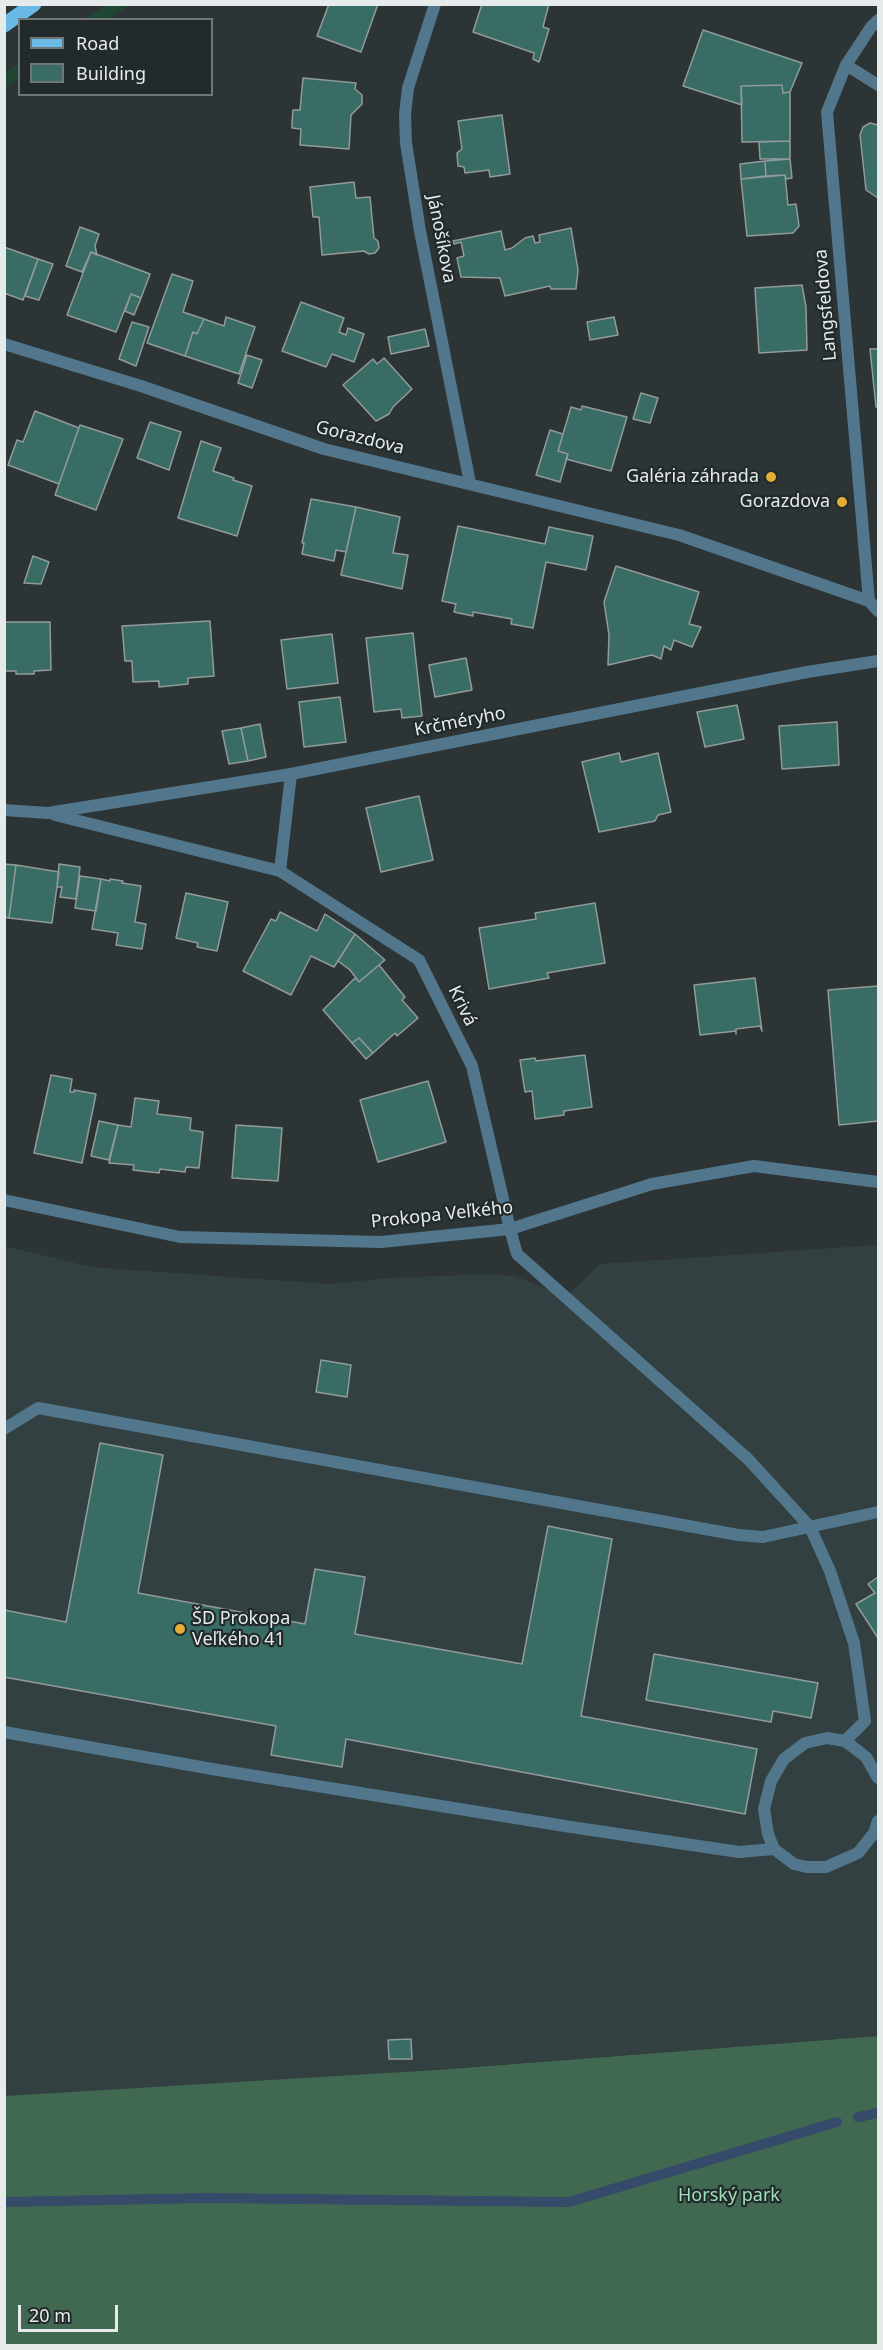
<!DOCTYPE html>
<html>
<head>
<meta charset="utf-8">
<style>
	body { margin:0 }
	#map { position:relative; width:883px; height:2350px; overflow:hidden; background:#2d3435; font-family:"Noto Sans",sans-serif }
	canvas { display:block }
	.frame { position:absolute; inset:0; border:6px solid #e5eaeb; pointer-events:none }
	.legend { position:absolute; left:18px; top:18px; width:195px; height:78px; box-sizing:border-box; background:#232a2b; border:2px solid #717778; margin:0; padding:8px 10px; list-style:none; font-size:18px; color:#e5eaeb }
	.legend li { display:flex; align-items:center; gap:12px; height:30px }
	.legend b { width:30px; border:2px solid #717778 }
	.scale { position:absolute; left:18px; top:2305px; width:100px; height:27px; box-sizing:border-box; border:3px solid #e5eaeb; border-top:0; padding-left:8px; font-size:18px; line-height:21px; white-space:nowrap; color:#e5eaeb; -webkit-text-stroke:4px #232a2b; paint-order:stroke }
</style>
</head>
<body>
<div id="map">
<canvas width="883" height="2350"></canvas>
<div class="frame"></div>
<ul class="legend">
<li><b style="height:8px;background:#69bbe5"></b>Road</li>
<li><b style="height:16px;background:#386c64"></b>Building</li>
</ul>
<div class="scale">20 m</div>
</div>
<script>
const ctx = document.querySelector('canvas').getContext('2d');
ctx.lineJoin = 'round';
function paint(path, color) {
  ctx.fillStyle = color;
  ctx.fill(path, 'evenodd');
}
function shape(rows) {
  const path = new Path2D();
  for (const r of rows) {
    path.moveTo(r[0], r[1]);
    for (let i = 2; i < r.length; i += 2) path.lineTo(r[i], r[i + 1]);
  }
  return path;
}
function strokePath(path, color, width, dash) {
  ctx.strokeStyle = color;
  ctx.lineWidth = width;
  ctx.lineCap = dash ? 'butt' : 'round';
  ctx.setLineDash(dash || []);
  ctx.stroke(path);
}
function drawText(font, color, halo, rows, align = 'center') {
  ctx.font = font + ' "Noto Sans",sans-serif';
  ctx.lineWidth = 4.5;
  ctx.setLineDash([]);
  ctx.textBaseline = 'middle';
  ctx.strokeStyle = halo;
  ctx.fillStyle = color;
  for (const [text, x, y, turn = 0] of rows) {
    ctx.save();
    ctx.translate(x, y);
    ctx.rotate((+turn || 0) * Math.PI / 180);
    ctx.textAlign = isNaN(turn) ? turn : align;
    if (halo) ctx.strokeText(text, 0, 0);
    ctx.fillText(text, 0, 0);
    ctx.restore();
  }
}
const built = shape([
	[878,1245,878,2036,5,2102,5,1246,91,1267,330,1284,390,1278,486,1274,515,1276,566,1297,600,1264]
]);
const green = shape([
	[106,5,130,5,107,19,84,19],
	[19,63,19,78,5,88,5,73]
]);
const forest = shape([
	[878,2036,878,2345,5,2345,5,2096,436,2070]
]);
const stream = shape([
	[858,2117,878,2113],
	[4,2202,207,2198,569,2202,837,2122]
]);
const building = shape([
	[329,4,378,4,361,52,317,36,329,4],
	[482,4,549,4,543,27,549,29,539,62,533,59,534,53,473,32,482,4],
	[703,30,802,63,790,92,783,93,782,85,741,86,742,105,683,86,703,30],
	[303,78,356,83,355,89,362,95,362,104,351,115,349,149,300,145,301,129,292,128,292,122,293,110,300,110,303,78],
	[782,85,783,93,790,92,790,141,742,142,741,86,782,85],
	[502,115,510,174,490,177,489,170,465,173,464,167,458,166,457,153,462,149,458,121,502,115],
	[870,123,878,125,878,198,866,190,860,135,863,127,870,123],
	[790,141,790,159,760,159,759,142,790,141],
	[790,159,792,178,786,179,785,175,766,176,765,161,790,159],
	[765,161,766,176,741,179,740,164,765,161],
	[785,175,788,205,796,204,799,226,793,233,747,236,741,179,785,175],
	[354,182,356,198,370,197,374,238,378,241,379,248,375,253,369,254,364,251,322,255,319,217,313,217,310,187,354,182],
	[80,227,99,234,95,246,97,255,91,252,82,272,66,266,80,227],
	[571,228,578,270,576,289,551,289,550,286,505,296,500,278,461,277,457,258,464,256,461,242,454,244,453,241,501,231,505,250,512,248,525,238,533,236,535,243,540,242,539,235,571,228],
	[4,247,38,259,23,300,4,293,4,247],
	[91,252,150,274,141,298,131,294,116,332,67,315,91,252],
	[38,259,53,264,39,300,25,296,38,259],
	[172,274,193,281,183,312,204,319,197,334,193,332,185,356,147,343,172,274],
	[802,285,806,307,807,350,759,353,755,288,802,285],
	[131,294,141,298,134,315,125,311,131,294],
	[301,302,344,318,339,332,346,335,348,328,364,334,354,362,332,354,326,367,282,351,301,302],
	[226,317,255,327,239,374,185,356,193,332,197,334,204,319,224,326,226,317],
	[614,317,618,335,590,340,587,322,614,317],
	[132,322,149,327,136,366,119,359,132,322],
	[425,329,429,346,391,354,388,337,425,329],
	[870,349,878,349,878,407,876,407,870,349],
	[247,355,262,360,252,388,238,383,247,355],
	[384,358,412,389,393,407,389,414,376,421,343,385,373,359,377,364,384,358],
	[641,393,658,398,650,423,633,419,641,393],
	[582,406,627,417,611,471,566,459,568,454,558,451,571,407,581,410,582,406],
	[35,411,79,428,59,484,8,465,17,440,23,442,35,411],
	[150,422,181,432,169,470,137,458,150,422],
	[80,425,123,439,96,510,55,495,80,425],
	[550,430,563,434,558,451,568,454,560,482,536,475,550,430],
	[201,441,221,448,213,471,234,478,233,480,252,486,237,536,178,518,201,441],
	[311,499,356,507,346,552,336,550,334,561,302,554,304,543,302,543,311,499],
	[356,507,400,517,393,553,408,555,402,589,341,575,356,507],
	[458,526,545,544,549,527,593,536,586,570,546,562,533,628,511,624,512,619,473,612,473,616,454,612,456,604,442,601,458,526],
	[33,556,49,562,41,584,24,583,33,556],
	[616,566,699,592,689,624,701,627,692,647,674,640,671,650,664,646,661,659,652,655,608,665,609,635,604,602,616,566],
	[210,621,214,676,188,678,188,684,159,687,159,681,133,682,132,661,125,661,122,626,210,621],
	[4,622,50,622,51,670,34,671,34,674,16,674,16,671,4,671,4,622],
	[413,633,422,716,402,718,401,709,374,712,366,638,413,633],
	[332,634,338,683,287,689,281,640,332,634],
	[466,658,472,690,435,697,429,665,466,658],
	[340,697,346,742,304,747,299,702,340,697],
	[737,705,744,739,705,747,697,712,737,705],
	[837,722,839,765,782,769,779,726,837,722],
	[260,724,266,757,248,761,241,728,260,724],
	[241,728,248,761,229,764,222,731,241,728],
	[619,753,621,762,658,753,671,812,658,815,655,821,599,832,582,762,619,753],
	[419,796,433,860,381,872,366,808,419,796],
	[4,864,16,865,9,918,4,917,4,864],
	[59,864,80,867,76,899,60,897,62,887,57,887,59,864],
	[16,865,59,872,52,923,9,918,16,865],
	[80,876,101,879,96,911,75,908,80,876],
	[101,879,110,881,110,879,123,881,122,883,141,886,135,922,146,924,142,949,116,945,118,933,92,929,101,879],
	[186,893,228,902,217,951,197,947,198,943,176,938,186,893],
	[595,903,605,963,547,973,549,978,489,989,479,928,536,919,535,913,595,903],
	[280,912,317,931,325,914,355,934,334,967,311,956,291,995,243,971,271,919,276,921,280,912],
	[355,934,385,960,359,982,350,970,338,961,355,934],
	[379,965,405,997,402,1000,418,1018,397,1036,395,1033,373,1053,359,1038,352,1043,323,1010,354,979,356,978,359,982,379,965],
	[755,978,762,1031,760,1026,736,1029,736,1034,736,1031,700,1035,694,985,755,978],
	[878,986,878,1121,839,1125,828,990,878,986],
	[359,1038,373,1053,366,1059,352,1043,359,1038],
	[585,1055,592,1107,564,1111,564,1115,535,1119,532,1091,525,1092,520,1060,535,1058,536,1061,585,1055],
	[51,1075,72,1079,70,1092,74,1092,74,1090,96,1094,82,1163,34,1153,51,1075],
	[428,1081,446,1142,378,1162,360,1100,428,1081],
	[135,1098,159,1101,157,1114,191,1118,190,1130,203,1132,199,1168,186,1167,185,1172,160,1169,159,1173,133,1170,134,1165,109,1163,118,1125,131,1127,135,1098],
	[99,1121,118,1125,109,1160,91,1156,99,1121],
	[236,1125,282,1128,278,1181,232,1178,236,1125],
	[321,1360,351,1365,347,1397,316,1392,321,1360],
	[100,1443,163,1455,138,1593,305,1624,315,1569,365,1577,355,1634,522,1664,548,1526,612,1539,581,1716,757,1749,745,1814,346,1739,342,1767,271,1755,276,1726,4,1677,4,1610,66,1622,100,1443],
	[878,1577,878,1638,856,1604,875,1593,868,1584,878,1577],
	[654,1654,818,1683,811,1718,773,1711,771,1722,646,1700,654,1654],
	[411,2039,412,2059,389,2059,388,2040,411,2039]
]);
const lane = shape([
	[510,1229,517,1254,748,1459,810,1527,830,1571,854,1643,865,1721,845,1741],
	[4,1429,38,1408,738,1535,763,1537,878,1512],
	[4,1732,218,1770,571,1827,739,1852,774,1849],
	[878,1778,866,1757,845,1741,827,1738,805,1743,784,1759,771,1781,764,1809,768,1834,774,1849,794,1864,807,1867,826,1867,858,1853,874,1833,878,1821]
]);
const street = shape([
	[435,4,408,88,405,114,406,143,420,231,470,483],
	[846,65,878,85],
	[4,344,141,386,324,449,679,535,869,601,878,611],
	[869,601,827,112,846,65,871,27,878,20],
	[4,810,48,813,291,774,807,672,878,661],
	[55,815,280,871,419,960,472,1066,510,1229],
	[280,871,291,774],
	[4,1200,180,1237,381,1242,510,1229,652,1184,754,1166,878,1182]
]);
const primary = shape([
	[4,25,34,4]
]);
const markers = [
	[771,477,6,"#e5ad36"],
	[842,502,6,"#e5ad36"],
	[180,1629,6,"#e5ad36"]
];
const streetNames = [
	["Jánošíkova",441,239,79],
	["Langsfeldova",826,305,-95],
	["Gorazdova",360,438,14],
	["Krčméryho",460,722,-11],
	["Krivá",462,1006,64],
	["Prokopa Veľkého",442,1215,-6]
];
const poiNames = [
	["Galéria záhrada",759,477],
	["Gorazdova",830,502],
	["ŠD Prokopa",192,1619,"left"],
	["Veľkého 41",192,1640,"left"]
];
const parkNames = [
	["Horský park",729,2196]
];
paint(built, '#324042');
paint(green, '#214732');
paint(forest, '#416851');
strokePath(stream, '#364b69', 10);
paint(building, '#386c64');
strokePath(building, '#939b9a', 1.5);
strokePath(lane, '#52778c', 12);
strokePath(street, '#52778c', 12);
strokePath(primary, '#69bbe5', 15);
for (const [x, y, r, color] of markers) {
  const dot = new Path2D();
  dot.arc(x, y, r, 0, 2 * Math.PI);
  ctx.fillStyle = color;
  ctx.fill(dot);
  strokePath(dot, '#232a2b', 2);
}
drawText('18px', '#e5eaeb', '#232a2b', streetNames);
drawText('18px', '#e5eaeb', '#232a2b', poiNames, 'right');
drawText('18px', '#9de0b7', '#232a2b', parkNames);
</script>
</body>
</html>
